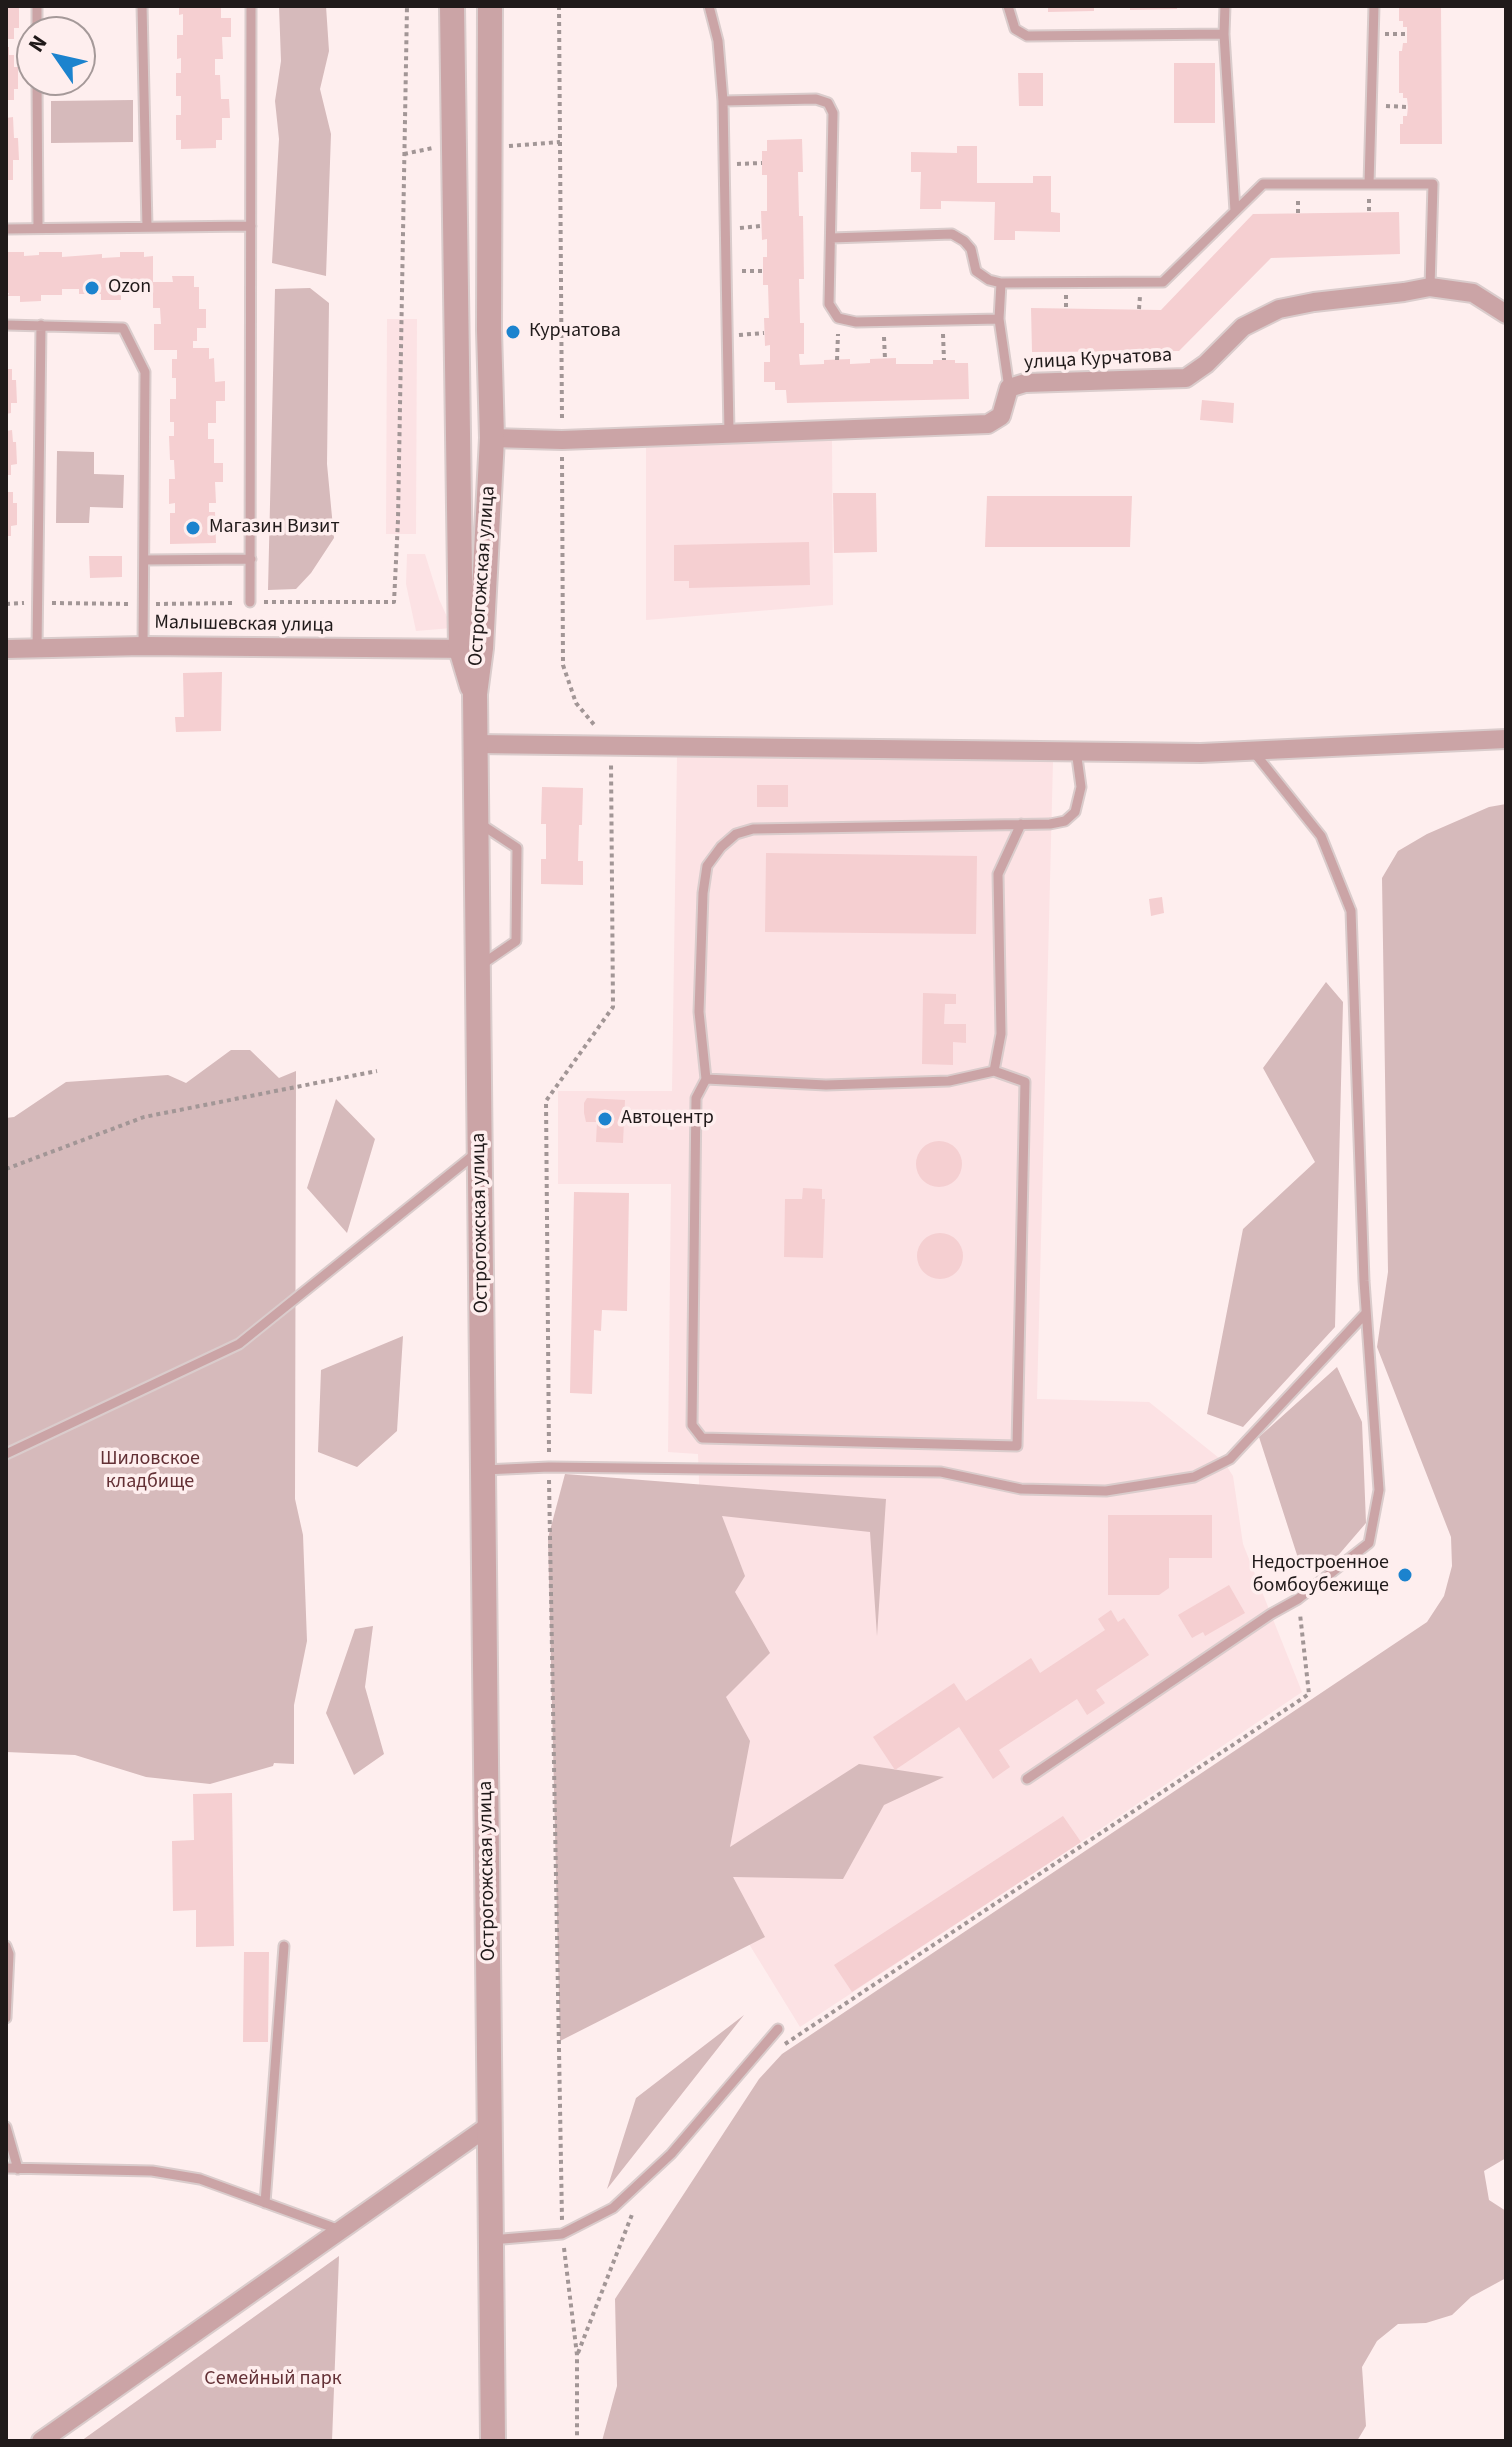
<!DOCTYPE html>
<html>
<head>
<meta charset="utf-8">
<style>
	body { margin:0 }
	#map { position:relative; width:1512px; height:2447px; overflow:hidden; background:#feeeee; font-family:"Source Sans 3",sans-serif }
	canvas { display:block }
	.frame { position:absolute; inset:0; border:8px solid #201a1a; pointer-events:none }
	.north { position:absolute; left:16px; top:16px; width:80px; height:80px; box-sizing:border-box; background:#feeeee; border:2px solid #a59999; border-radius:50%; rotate:304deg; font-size:22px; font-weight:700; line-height:32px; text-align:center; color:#201a1a }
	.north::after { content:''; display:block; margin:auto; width:28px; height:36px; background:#1c83ce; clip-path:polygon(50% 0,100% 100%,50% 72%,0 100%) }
</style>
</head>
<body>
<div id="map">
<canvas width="1512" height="2447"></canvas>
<div class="frame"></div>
<div class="north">N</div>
</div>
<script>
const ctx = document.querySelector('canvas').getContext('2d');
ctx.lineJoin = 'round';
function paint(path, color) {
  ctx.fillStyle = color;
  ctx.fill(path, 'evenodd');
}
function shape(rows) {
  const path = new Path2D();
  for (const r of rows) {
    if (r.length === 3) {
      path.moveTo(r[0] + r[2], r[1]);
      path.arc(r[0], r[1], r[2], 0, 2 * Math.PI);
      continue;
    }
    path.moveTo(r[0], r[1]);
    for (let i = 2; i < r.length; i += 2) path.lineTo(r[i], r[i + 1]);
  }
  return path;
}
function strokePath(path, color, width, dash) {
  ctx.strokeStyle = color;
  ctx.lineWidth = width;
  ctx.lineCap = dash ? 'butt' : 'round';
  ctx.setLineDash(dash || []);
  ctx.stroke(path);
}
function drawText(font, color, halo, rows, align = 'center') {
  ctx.font = font + ' "Source Sans 3",sans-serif';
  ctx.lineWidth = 7;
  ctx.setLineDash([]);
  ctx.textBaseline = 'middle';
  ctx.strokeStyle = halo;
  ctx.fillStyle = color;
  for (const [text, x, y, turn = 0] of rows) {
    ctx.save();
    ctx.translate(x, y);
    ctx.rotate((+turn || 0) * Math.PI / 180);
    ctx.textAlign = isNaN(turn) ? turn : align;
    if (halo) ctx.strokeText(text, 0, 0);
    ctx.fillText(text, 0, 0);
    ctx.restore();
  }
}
const built = shape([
	[387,319,417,319,416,534,386,534],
	[832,440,833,605,646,620,646,444],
	[407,554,425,554,439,599,452,628,416,631,406,584],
	[677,757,1053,761,1037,1399,1149,1402,1224,1462,1233,1476,1243,1544,1302,1692,1081,1842,800,2027,714,1887,698,1454,668,1452,671,1184,558,1184,558,1091,672,1091]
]);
const green = shape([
	[279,6,326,6,329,51,320,89,331,134,326,276,272,263,279,139,275,101,281,61],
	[133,100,133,142,51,143,51,101],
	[310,288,329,303,327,464,334,538,311,573,296,589,268,590,275,289],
	[57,451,94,452,94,474,124,475,123,508,90,507,89,523,56,523],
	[1506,804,1506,2158,1484,2171,1489,2200,1506,2211,1506,2278,1471,2297,1452,2315,1426,2323,1398,2324,1377,2341,1362,2367,1366,2426,1357,2441,602,2441,617,2386,615,2299,759,2079,782,2054,1427,1622,1444,1596,1452,1566,1451,1537,1377,1347,1388,1272,1382,878,1398,851,1427,834,1489,807],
	[1326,982,1343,1002,1335,1327,1243,1427,1207,1414,1243,1229,1315,1162,1263,1068],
	[231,1050,250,1050,279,1078,296,1071,295,1499,303,1535,307,1641,294,1705,294,1764,274,1763,273,1766,210,1784,146,1777,75,1755,6,1752,6,1118,14,1117,66,1082,168,1075,186,1083],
	[336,1099,375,1139,347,1233,307,1188],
	[403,1336,397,1431,357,1467,318,1452,321,1370],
	[1337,1367,1362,1422,1366,1523,1329,1566,1298,1558,1259,1437],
	[565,1474,886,1499,877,1636,870,1532,722,1516,745,1576,735,1592,770,1653,726,1697,750,1741,730,1847,859,1764,944,1777,884,1805,843,1879,733,1877,765,1937,560,2041,548,1538],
	[373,1626,365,1687,384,1754,354,1775,326,1713,355,1629],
	[744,2015,607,2189,636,2098],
	[339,2256,332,2441,81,2441]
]);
const building = shape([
	[6,6,19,6,19,28,14,28,14,39,6,39],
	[179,6,221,6,221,18,231,18,231,37,222,37,223,59,215,59,215,75,220,75,221,99,229,99,230,118,222,118,222,140,216,140,216,148,181,149,181,140,176,140,176,115,181,115,181,96,176,96,176,73,181,73,181,58,177,59,177,35,183,35,183,14,179,15],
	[1048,6,1094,6,1094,11,1048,12],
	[1130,6,1177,6,1177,9,1130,10],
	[1399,6,1441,6,1442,144,1400,144,1400,124,1403,124,1403,116,1407,116,1408,107,1407,98,1403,98,1403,93,1399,93,1399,51,1402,51,1403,43,1407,43,1407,27,1403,27,1403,21,1399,21],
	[6,47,9,47,9,55,14,55,14,67,18,67,18,89,14,89,14,100,6,100],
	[1174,63,1215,63,1215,123,1174,123],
	[1018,73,1043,73,1043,106,1019,106],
	[13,117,14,138,18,138,19,160,13,160,13,180,6,180,6,118],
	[802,139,803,172,798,172,799,216,803,216,804,279,799,279,800,323,804,323,804,354,799,354,800,365,824,364,824,360,850,359,850,364,870,363,870,359,896,358,896,364,933,364,933,360,955,360,955,363,968,363,969,399,787,403,786,390,775,390,775,382,764,382,764,362,770,362,770,345,765,346,764,318,769,318,768,285,763,285,763,257,767,257,767,239,762,240,761,211,767,211,767,175,762,175,762,151,767,151,767,140],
	[957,146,977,146,977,183,1033,183,1033,176,1051,176,1051,212,1060,213,1060,232,1015,231,1015,240,994,240,995,202,941,201,941,209,920,209,921,172,911,172,911,152,957,153],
	[1399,212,1400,254,1271,258,1179,351,1032,352,1031,308,1161,310,1253,214],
	[6,252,24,252,24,256,39,255,39,252,62,252,62,257,102,254,102,258,120,257,120,252,144,252,144,257,153,256,153,282,173,282,172,276,194,276,194,287,199,287,199,309,206,309,206,328,197,328,197,341,193,341,193,348,209,348,209,359,214,358,215,382,225,381,225,401,216,401,216,423,208,423,208,439,214,439,214,463,223,463,223,482,215,482,216,503,209,503,209,512,215,512,216,543,170,544,170,513,175,513,175,503,169,504,169,479,175,479,174,460,170,460,169,436,174,436,174,422,170,422,170,399,176,399,176,378,172,378,172,359,177,359,177,350,154,350,154,324,161,324,160,308,153,308,153,290,143,290,144,294,121,294,121,300,101,300,101,294,79,294,79,289,62,289,62,295,41,295,41,301,20,302,20,296,8,296,9,293,6,293],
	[6,369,12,369,12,380,16,380,17,403,11,403,11,413,6,414],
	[1202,400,1234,403,1233,423,1200,420],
	[12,430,13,442,16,442,17,464,11,465,11,475,6,475,6,431],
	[6,492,13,492,13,503,17,503,17,525,11,526,11,536,6,536],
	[833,493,876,493,877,552,834,553],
	[987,496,1132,496,1130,547,985,547],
	[809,542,810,585,689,588,689,581,674,581,674,545],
	[89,556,122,556,122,577,90,578],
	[222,672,221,731,176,732,175,717,184,717,183,673],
	[757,785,788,785,788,807,757,807],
	[542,787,583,788,582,825,579,825,578,861,583,861,583,885,541,884,541,859,546,859,546,824,541,824],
	[766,853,977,856,976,934,765,932],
	[1162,897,1164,913,1151,916,1149,899],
	[923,993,956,994,956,1004,945,1004,944,1024,966,1024,966,1043,953,1042,953,1065,922,1064],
	[587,1098,625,1100,623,1143,596,1142,597,1122,586,1122,584,1113,584,1103],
	[939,1164,23],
	[803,1188,822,1189,822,1199,825,1199,823,1258,784,1257,785,1199,802,1199],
	[574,1192,629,1193,627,1311,602,1310,601,1331,594,1330,592,1394,570,1393],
	[940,1256,23],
	[1108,1515,1212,1515,1212,1558,1169,1558,1169,1588,1159,1595,1108,1595],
	[1229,1585,1245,1613,1205,1636,1203,1632,1192,1638,1178,1615],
	[1111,1610,1118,1622,1124,1618,1149,1655,1096,1690,1105,1703,1087,1715,1077,1699,999,1750,1010,1767,993,1779,959,1727,895,1770,873,1737,954,1683,966,1701,1031,1658,1040,1673,1105,1630,1098,1619],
	[232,1793,234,1946,196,1947,196,1910,173,1911,172,1841,194,1840,193,1794],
	[1063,1816,1081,1842,852,1992,834,1965],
	[244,1952,269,1952,268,2042,243,2042]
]);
const path = shape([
	[559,6,562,420],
	[1385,34,1407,34],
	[1386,106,1408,107],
	[509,146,560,142],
	[404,154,433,148],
	[737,164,762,163],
	[1369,199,1369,212],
	[1298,213,1298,199],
	[740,228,761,226],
	[742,271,763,271],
	[1066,295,1066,309],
	[1139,309,1140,296],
	[943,334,944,360],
	[739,335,764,333],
	[884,337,885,359],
	[837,360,838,334],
	[562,457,563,665,576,703,596,727],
	[264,602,394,602,398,520,407,6],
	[52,603,132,604],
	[6,604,24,603],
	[156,604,236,603],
	[6,1169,144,1117,377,1071],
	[549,1452,546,1101,613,1007,611,762],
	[549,1480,562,2220],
	[785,2044,1309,1694,1300,1614],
	[564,2248,577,2355,577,2441],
	[578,2353,633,2212]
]);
const service = shape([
	[37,6,37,32],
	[142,6,147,227],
	[709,6,718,41,723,101,729,433],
	[1008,6,1015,29,1027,36,1224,34,1225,6],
	[1224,34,1235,211],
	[37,80,38,228],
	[723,101,816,99,828,103,833,113,829,304,838,318,856,322,999,319,1009,388],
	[1369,184,1374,6],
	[6,229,251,226],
	[831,238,952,234,964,241,971,249,976,271,989,280,1001,283],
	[999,319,1001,283,1163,282,1263,184,1433,184,1430,287],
	[6,325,123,328,145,372,143,646],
	[144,560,251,559],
	[250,602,251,6],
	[37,648,41,325],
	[479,823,517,848,516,941,481,965],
	[994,1071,1025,1082,1017,1446,702,1438,692,1425,696,1098,706,1079,826,1085,949,1081,994,1071,1001,1034,998,874,1021,824],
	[706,1079,699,1012,703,893,707,866,721,847,736,834,753,829,1050,824,1065,821,1075,812,1081,787,1076,750],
	[6,1454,239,1344,475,1154],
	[484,1470,549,1467,941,1472,1021,1489,1106,1491,1194,1477,1230,1459,1366,1313],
	[1027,1779,1271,1614,1298,1599,1369,1543,1379,1490,1364,1281,1351,911,1321,836,1253,751],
	[6,1946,9,1954,6,2018],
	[6,2127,18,2169],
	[6,2168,152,2171,200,2179,340,2230],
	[265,2203,284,1946],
	[491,2240,562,2234,613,2208,671,2154,778,2029]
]);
const minor = shape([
	[492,438,562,440,988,424,1001,416,1009,388,1025,383,1186,378,1206,364,1243,327,1279,309,1314,302,1404,292,1430,287,1473,293,1506,314],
	[6,649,143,646,474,649],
	[476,744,1201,753,1506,739],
	[41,2441,490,2125]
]);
const tertiary = shape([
	[452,6,461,649,472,686],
	[490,6,489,330,492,438,481,648,475,694,493,2441]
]);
const markers = [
	[92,288,8,"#1c83ce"],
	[513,332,8,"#1c83ce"],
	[193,528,8,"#1c83ce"],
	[605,1119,8,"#1c83ce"],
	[1405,1575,8,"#1c83ce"]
];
const poiNames = [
	["Ozon",108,288],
	["Курчатова",529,332],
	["Магазин Визит",209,528],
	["Автоцентр",621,1119],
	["Недостроенное",1389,1564,"right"],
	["бомбоубежище",1389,1587,"right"]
];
const streetNames = [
	["улица Курчатова",1098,360,-3],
	["Острогожская улица",483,576,-86],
	["Малышевская улица",244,625,1],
	["Острогожская улица",481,1223,-91],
	["Острогожская улица",488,1871,-91]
];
const parkNames = [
	["Шиловское",150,1460],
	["кладбище",150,1483],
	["Семейный парк",273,2380]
];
paint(built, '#fce2e4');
paint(green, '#d6babb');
paint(building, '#f5cfd1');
strokePath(service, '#dacccc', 13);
strokePath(minor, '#dacccc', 22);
strokePath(tertiary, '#dacccc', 28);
strokePath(path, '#a29696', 4, [4, 4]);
strokePath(service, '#cba4a6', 9);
strokePath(minor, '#cba4a6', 18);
strokePath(tertiary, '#cba4a6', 24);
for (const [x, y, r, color] of markers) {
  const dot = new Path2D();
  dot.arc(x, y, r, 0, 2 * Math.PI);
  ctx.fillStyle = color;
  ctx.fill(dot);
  strokePath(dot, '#feeeee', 3);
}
drawText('20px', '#201a1a', '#feeeee', poiNames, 'left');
drawText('20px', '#201a1a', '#feeeee', streetNames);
drawText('20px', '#633035', '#feeeee', parkNames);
</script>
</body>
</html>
